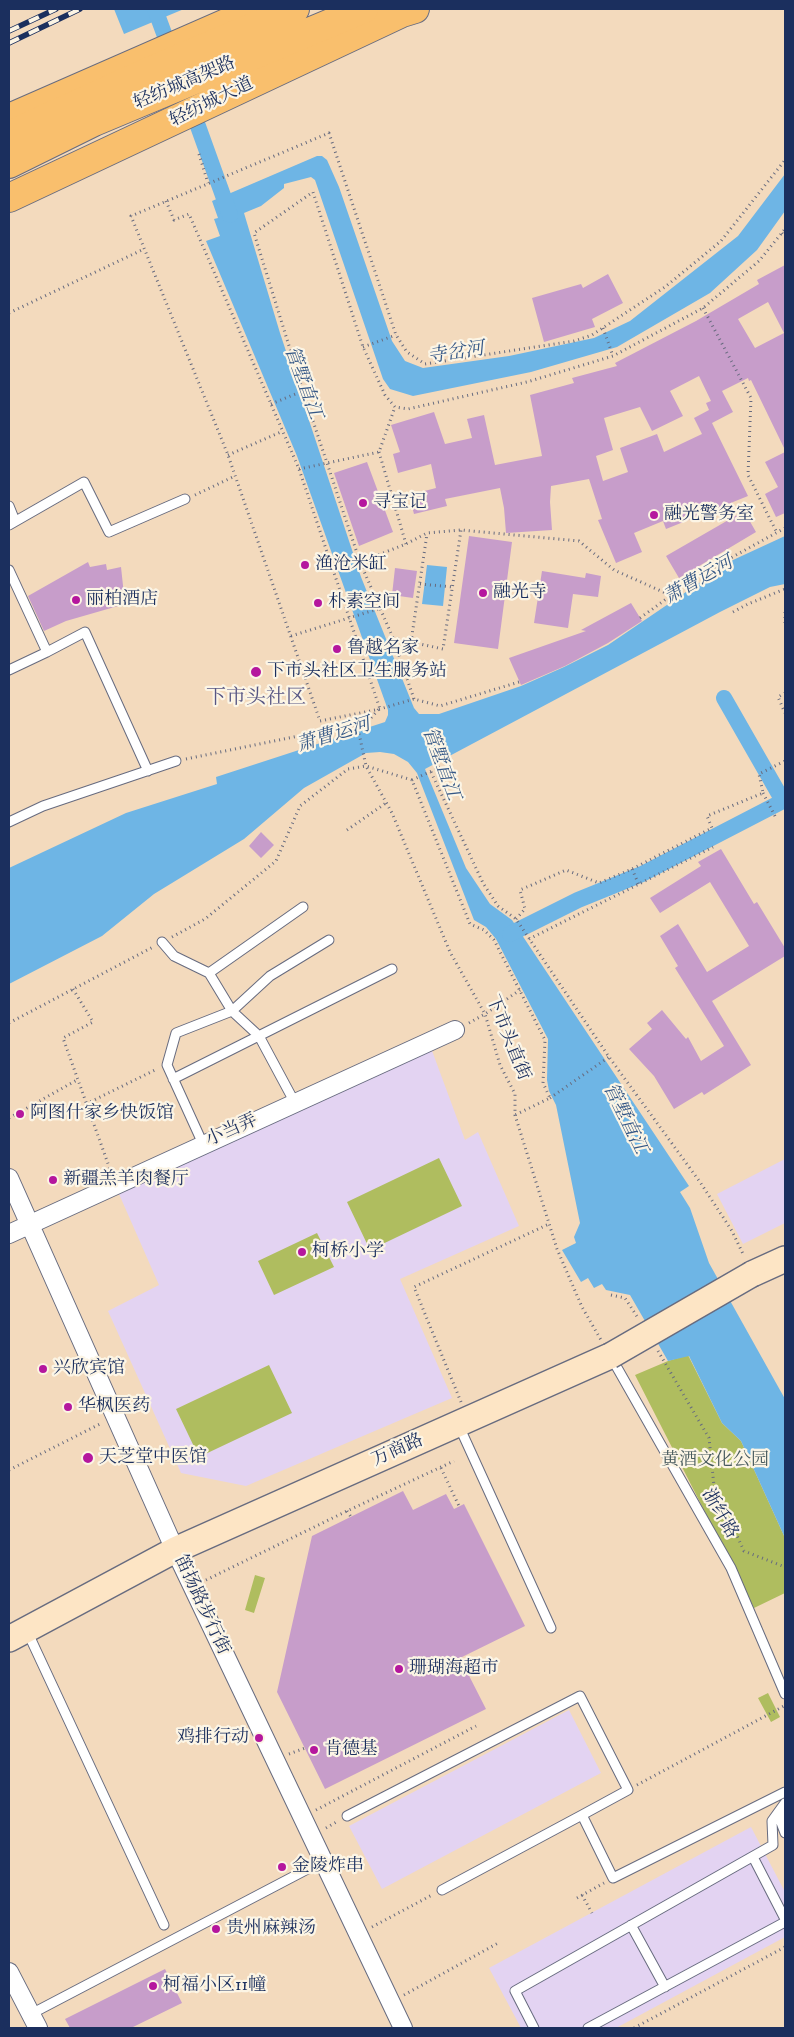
<!DOCTYPE html>
<html>
<head>
<meta charset="utf-8">
<style>
	body { margin:0 }
	#map { position:relative; width:794px; height:2037px; overflow:hidden; background:#f3dabd; font-family:"IM FELL DW Pica",serif }
	canvas { display:block }
	.frame { position:absolute; inset:0; border:10px solid #1b2f5e; pointer-events:none }
</style>
</head>
<body>
<div id="map">
<canvas width="794" height="2037"></canvas>
<div class="frame"></div>
</div>
<script>
const ctx = document.querySelector('canvas').getContext('2d');
ctx.lineJoin = 'round';
function paint(path, color) {
  ctx.fillStyle = color;
  ctx.fill(path, 'evenodd');
}
function shape(rows) {
  const path = new Path2D();
  for (const r of rows) {
    path.moveTo(r[0], r[1]);
    for (let i = 2; i < r.length; i += 2) path.lineTo(r[i], r[i + 1]);
  }
  return path;
}
function strokePath(path, color, width, dash) {
  ctx.strokeStyle = color;
  ctx.lineWidth = width;
  ctx.lineCap = dash ? 'butt' : 'round';
  ctx.setLineDash(dash || []);
  ctx.stroke(path);
}
function drawText(font, color, halo, rows, align = 'center') {
  ctx.font = font + ' "IM FELL DW Pica","Noto Serif SC",serif';
  ctx.lineWidth = 4.5;
  ctx.setLineDash([]);
  ctx.textBaseline = 'middle';
  ctx.strokeStyle = halo;
  ctx.fillStyle = color;
  for (const [text, x, y, turn = 0] of rows) {
    ctx.save();
    ctx.translate(x, y);
    ctx.rotate((+turn || 0) * Math.PI / 180);
    ctx.textAlign = isNaN(turn) ? turn : align;
    if (halo) ctx.strokeText(text, 0, 0);
    ctx.fillText(text, 0, 0);
    ctx.restore();
  }
}
const built = shape([
	[431,1048,465,1140,478,1132,519,1226,400,1279,452,1398,246,1486,181,1473,108,1311,159,1285,119,1194],
	[785,1159,785,1223,743,1244,717,1194],
	[569,1710,601,1773,382,1889,349,1826],
	[751,1827,785,1892,785,1937,616,2028,521,2028,489,1968]
]);
const green = shape([
	[439,1158,462,1206,370,1250,347,1202],
	[317,1233,334,1267,274,1295,258,1261],
	[688,1355,722,1423,741,1441,785,1538,785,1593,754,1608,635,1375,668,1361],
	[269,1365,292,1413,199,1457,176,1409],
	[255,1575,265,1578,254,1613,245,1610],
	[768,1693,780,1717,771,1722,758,1698]
]);
const water = shape([
	[114,9,184,9,124,34],
	[317,156,322,156,327,160,339,187,392,341,405,361,423,368,509,356,594,338,630,321,738,236,785,174,785,211,757,250,710,293,617,347,531,372,413,396,390,389,383,379,315,180,311,177,284,184,284,188,261,206,244,213,280,333,361,577,414,708,419,714,439,714,521,686,564,667,608,645,733,560,785,536,785,584,770,587,720,612,425,769,466,868,490,904,512,920,689,1186,680,1192,690,1208,709,1263,785,1399,785,1538,741,1441,722,1423,689,1356,668,1361,630,1295,606,1290,602,1284,594,1288,588,1278,581,1282,562,1250,576,1243,574,1237,580,1223,556,1105,549,1091,547,1080,548,1039,496,939,486,927,474,920,417,773,408,762,394,754,380,752,366,753,304,788,244,839,154,894,102,936,9,984,9,868,126,813,217,784,216,777,385,722,388,715,388,710,297,456,206,241,220,236,214,219,218,218,212,201],
	[427,565,447,567,443,606,422,604]
]);
const canal = shape([
	[155,9,172,55],
	[190,104,230,215],
	[724,698,783,801],
	[510,934,578,900,642,874,785,800]
]);
const building = shape([
	[785,265,785,450,751,380,749,381,748,378,722,391,733,412,712,423,748,496,666,529,663,521,634,533,642,552,616,563,598,520,602,519,589,479,551,486,550,502,552,530,506,533,504,508,500,488,445,499,447,506,414,514,409,495,436,488,431,464,398,473,393,454,400,452,391,425,434,412,445,444,472,438,467,419,484,415,495,465,542,456,530,395,574,383,572,378,617,366,615,363,696,321,759,284,757,280],
	[768,302,784,333,755,348,738,319],
	[699,376,711,401,706,403,709,410,694,418,702,434,664,452,657,434,620,448,628,472,603,481,596,456,613,450,604,418,640,407,652,431,683,416,670,391],
	[608,274,623,303,592,319,595,327,544,342,532,298,581,284,583,288],
	[785,452,785,513,776,517,765,494,778,487,765,462],
	[367,462,393,532,359,546,334,473],
	[744,511,756,532,679,578,666,556],
	[469,536,512,542,498,649,454,643],
	[88,562,90,567,106,564,107,570,121,567,125,604,66,621,44,631,28,596],
	[395,568,417,571,413,598,392,595],
	[542,571,585,578,586,573,601,576,598,597,573,594,568,628,534,623],
	[631,603,642,621,608,643,565,666,521,685,509,658,586,631,581,630],
	[261,832,274,845,261,858,249,846],
	[721,849,754,904,757,902,785,948,785,956,712,1001,751,1065,704,1095,702,1092,674,1109,654,1076,629,1049,652,1029,647,1023,662,1010,686,1039,688,1037,701,1061,724,1046,675,968,678,966,660,936,678,924,707,972,749,946,710,882,660,913,650,898,701,866,698,862],
	[403,1491,413,1510,446,1494,454,1509,464,1504,525,1626,460,1658,486,1709,325,1789,277,1692,312,1536],
	[165,1969,182,2003,131,2028,70,2028,65,2019]
]);
const path = shape([
	[199,154,208,183],
	[166,201,174,220,189,214,271,404,299,469,380,709],
	[782,233,785,237],
	[703,308,751,398,748,475,777,533],
	[9,313,144,249],
	[603,328,613,356],
	[363,347,396,335],
	[271,404,303,391],
	[379,452,406,544],
	[228,455,283,431],
	[299,469,379,452,395,407],
	[195,495,235,476],
	[360,562,406,544,427,533,461,530,579,541,614,570,670,595],
	[420,584,453,587],
	[733,612,748,604,785,589],
	[785,612,785,625],
	[640,618,698,576,785,528],
	[291,636,381,608],
	[393,638,443,649,461,530],
	[411,642,427,534],
	[519,682,440,706,414,699,380,709,320,721,228,455,131,216,329,133,396,335,407,352,425,364,574,341,592,335,665,287,721,241,785,160],
	[785,693,778,697,785,713],
	[414,699,393,638,360,562,303,391,254,233,313,192,363,347,385,395,395,407,408,409,527,382,613,356,703,308,759,261,785,229],
	[357,724,366,766,392,813,450,952,485,1014,500,1065,515,1094,515,1115,557,1249,582,1307,601,1340],
	[186,759,357,724,371,718,379,709],
	[431,772,483,883,498,906,516,919,609,1057,700,1182,732,1231,744,1256],
	[412,780,443,766],
	[763,793,776,818],
	[347,830,386,803],
	[632,869,639,885],
	[516,919,525,909,520,890,566,870,599,883,632,869,712,828,707,816,763,793,759,774,785,761],
	[172,937,205,919,276,861,300,806,348,769,366,766,412,780,470,924,484,930,494,940,545,1040,543,1083,550,1098,515,1115],
	[529,939,713,847],
	[73,989,93,1022,63,1038,111,1172],
	[9,1023,153,947],
	[469,1023,485,1014,520,990],
	[550,1098,609,1057],
	[86,1104,157,1069],
	[9,1118,77,1080],
	[611,1295,625,1298,638,1318],
	[658,1351,709,1438,714,1486,744,1551,785,1567],
	[461,1402,414,1287,549,1224],
	[441,1468,459,1506],
	[9,1470,102,1423],
	[347,1511,351,1517],
	[206,1580,347,1511,454,1461],
	[289,1754,305,1748],
	[637,1785,784,1706],
	[316,1810,476,1726],
	[326,1828,338,1821],
	[344,1869,365,1858],
	[582,1895,592,1913],
	[577,1898,604,1883],
	[372,1927,432,1895],
	[404,1995,500,1942],
	[634,2028,785,1947]
]);
const lane = shape([
	[9,506,15,521],
	[9,525,84,482,109,532,185,499],
	[9,570,47,652,9,670],
	[47,652,85,632,148,771],
	[9,822,43,806,176,761],
	[162,942,174,956,209,973,232,1011,259,1036,295,1103],
	[209,973,303,907],
	[173,1079,392,969],
	[203,1144,167,1065,176,1033,232,1011,270,976,329,940],
	[611,1357,731,1568,785,1694],
	[459,1426,551,1628],
	[27,1631,164,1925],
	[785,1815,780,1820,785,1833],
	[347,1816,580,1696,628,1790,582,1815],
	[753,1857,785,1919],
	[442,1890,582,1815,613,1878,785,1792],
	[631,1925,665,1987],
	[31,2014,323,1861],
	[534,2028,515,1991,773,1845,772,1821,785,1803],
	[588,2028,785,1922]
]);
const street = shape([
	[9,1178,175,1550,403,2028],
	[9,1234,455,1030],
	[9,1972,38,2028]
]);
const secondary = shape([
	[752,1274,785,1259],
	[9,1639,175,1550,610,1356]
]);
const primary = shape([
	[9,118,258,9],
	[9,198,402,13,415,9]
]);
const highway = shape([
	[9,135,145,73,295,9],
	[9,164,94,122,364,9]
]);
const rail = shape([
	[9,31,56,9],
	[9,43,80,9]
]);
const secondaryBridge = shape([
	[610,1356,752,1274]
]);
const markers = [
	[363,503,5,"#b5179e"],
	[654,515,5,"#b5179e"],
	[305,565,5,"#b5179e"],
	[483,593,5,"#b5179e"],
	[76,600,5,"#b5179e"],
	[318,603,5,"#b5179e"],
	[337,649,5,"#b5179e"],
	[256,672,6,"#b5179e"],
	[20,1114,5,"#b5179e"],
	[53,1180,5,"#b5179e"],
	[302,1252,5,"#b5179e"],
	[43,1369,5,"#b5179e"],
	[68,1407,5,"#b5179e"],
	[88,1458,6,"#b5179e"],
	[399,1669,5,"#b5179e"],
	[259,1738,5,"#b5179e"],
	[314,1750,5,"#b5179e"],
	[282,1867,5,"#b5179e"],
	[216,1929,5,"#b5179e"],
	[153,1986,5,"#b5179e"]
];
const streetNames = [
	["轻纺城高架路",185,84,-23],
	["轻纺城大道",212,103,-26],
	["下市头直街",507,1038,68],
	["小当弄",232,1131,-24],
	["万商路",398,1451,-24],
	["浙纤路",719,1514,60],
	["笛扬路步行街",201,1605,65]
];
const poiNames = [
	["寻宝记",373,503],
	["融光警务室",664,515],
	["渔沧米缸",315,565],
	["融光寺",493,593],
	["丽柏酒店",86,600],
	["朴素空间",328,603],
	["鲁越名家",347,649],
	["下市头社区卫生服务站",267,672],
	["阿图什家乡快饭馆",30,1114],
	["新疆羔羊肉餐厅",63,1180],
	["柯桥小学",312,1252],
	["兴欣宾馆",53,1369],
	["华枫医药",78,1407],
	["天芝堂中医馆",99,1458],
	["珊瑚海超市",409,1669],
	["鸡排行动",249,1738,"right"],
	["肯德基",324,1750],
	["金陵炸串",292,1867],
	["贵州麻辣汤",226,1929],
	["柯福小区11幢",163,1986]
];
const parkNames = [
	["黄酒文化公园",715,1461]
];
const waterNames = [
	["寺岔河",456,354,-9],
	["管墅直江",302,383,70],
	["萧曹运河",699,581,-30],
	["萧曹运河",334,736,-17],
	["管墅直江",440,764,70],
	["管墅直江",624,1119,64]
];
const quarterNames = [
	["下市头社区",256,699]
];
paint(built, '#e3d3f2');
paint(green, '#afbd5f');
paint(water, '#6eb5e5');
strokePath(canal, '#6eb5e5', 16);
paint(building, '#c79dca');
strokePath(lane, '#676b7f', 11);
strokePath(street, '#676b7f', 20);
strokePath(secondary, '#676b7f', 28);
strokePath(primary, '#676b7f', 30);
strokePath(highway, '#676b7f', 30);
strokePath(path, '#676b7f', 3, [1, 4]);
strokePath(lane, '#fff', 9);
strokePath(street, '#fff', 18);
strokePath(secondary, '#fde5c5', 25);
strokePath(primary, '#f9bf6d', 28);
strokePath(highway, '#f9bf6d', 28);
strokePath(rail, '#1b2f5e', 5.5);
strokePath(rail, '#fcf5e5', 4, [11]);
strokePath(secondaryBridge, '#676b7f', 28, []);
strokePath(secondaryBridge, '#fde5c5', 25);
for (const [x, y, r, color] of markers) {
  const dot = new Path2D();
  dot.arc(x, y, r, 0, 2 * Math.PI);
  ctx.fillStyle = color;
  ctx.fill(dot);
  strokePath(dot, '#fcf5e5', 2);
}
drawText('18px', '#1b2f5e', '#fcf5e5', streetNames);
drawText('18px', '#1b2f5e', '#fcf5e5', poiNames, 'left');
drawText('18px', '#475a5e', '#fcf5e5', parkNames);
drawText('italic 19px', '#345786', '#fcf5e5', waterNames);
drawText('20px', '#575684', '#fcf5e5', quarterNames);
</script>
</body>
</html>
